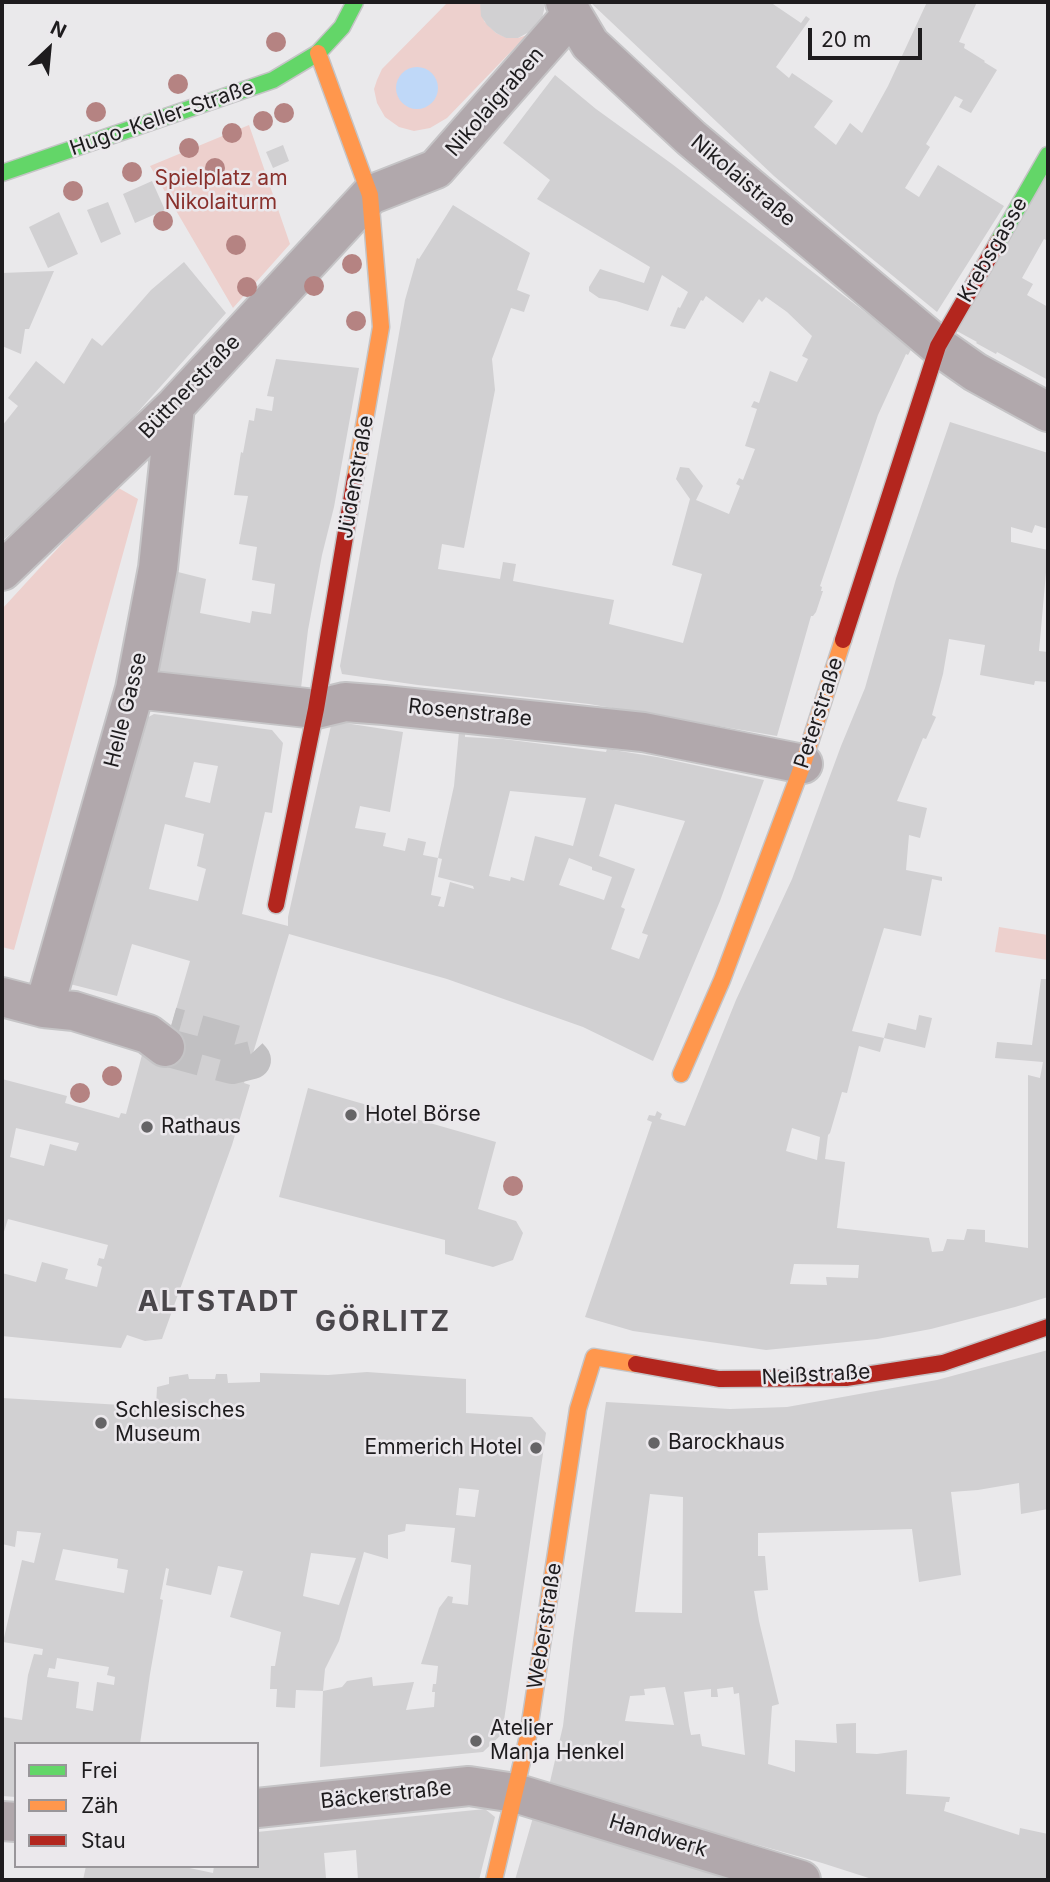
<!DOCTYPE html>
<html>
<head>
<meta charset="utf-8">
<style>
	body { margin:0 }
	#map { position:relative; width:1050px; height:1882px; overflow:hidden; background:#eae9eb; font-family:Inter,sans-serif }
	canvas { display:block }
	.frame { position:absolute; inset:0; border:4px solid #1e1c1e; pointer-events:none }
	.legend { position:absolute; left:14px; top:1742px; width:245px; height:126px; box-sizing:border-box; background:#ebe8ec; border:2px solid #99969a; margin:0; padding:9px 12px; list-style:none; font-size:21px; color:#1e1c1e }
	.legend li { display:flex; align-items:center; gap:14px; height:35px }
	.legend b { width:35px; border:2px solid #99969a }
	.north { position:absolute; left:14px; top:14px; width:70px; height:70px; -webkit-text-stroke:5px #ebe8ec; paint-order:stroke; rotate:26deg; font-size:19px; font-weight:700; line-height:28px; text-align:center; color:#1e1c1e }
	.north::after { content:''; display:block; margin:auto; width:24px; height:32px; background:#1e1c1e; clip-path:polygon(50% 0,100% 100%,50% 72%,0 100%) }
	.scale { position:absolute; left:808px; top:28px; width:114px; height:32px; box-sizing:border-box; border:4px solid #1e1c1e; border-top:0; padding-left:9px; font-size:21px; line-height:24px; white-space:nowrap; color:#1e1c1e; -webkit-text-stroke:5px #ebe8ec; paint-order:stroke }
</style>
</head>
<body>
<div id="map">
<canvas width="1050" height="1882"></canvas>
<div class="frame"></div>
<ul class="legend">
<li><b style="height:9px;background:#63d668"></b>Frei</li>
<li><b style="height:9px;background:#ff974d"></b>Zäh</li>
<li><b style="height:9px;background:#b3261e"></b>Stau</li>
</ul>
<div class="north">N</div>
<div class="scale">20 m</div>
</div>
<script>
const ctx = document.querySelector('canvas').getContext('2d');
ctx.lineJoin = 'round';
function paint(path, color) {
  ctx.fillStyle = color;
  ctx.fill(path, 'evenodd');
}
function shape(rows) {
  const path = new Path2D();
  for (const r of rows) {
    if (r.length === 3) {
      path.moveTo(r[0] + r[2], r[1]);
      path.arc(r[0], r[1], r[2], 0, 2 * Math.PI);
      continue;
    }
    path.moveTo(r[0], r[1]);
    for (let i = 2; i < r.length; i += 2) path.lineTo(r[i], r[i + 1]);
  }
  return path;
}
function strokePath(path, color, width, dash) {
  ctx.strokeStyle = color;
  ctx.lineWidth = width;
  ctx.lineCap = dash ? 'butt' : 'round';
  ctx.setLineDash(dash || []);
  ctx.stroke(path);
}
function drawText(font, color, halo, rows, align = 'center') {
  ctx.font = font + ' Inter,sans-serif';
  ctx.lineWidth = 5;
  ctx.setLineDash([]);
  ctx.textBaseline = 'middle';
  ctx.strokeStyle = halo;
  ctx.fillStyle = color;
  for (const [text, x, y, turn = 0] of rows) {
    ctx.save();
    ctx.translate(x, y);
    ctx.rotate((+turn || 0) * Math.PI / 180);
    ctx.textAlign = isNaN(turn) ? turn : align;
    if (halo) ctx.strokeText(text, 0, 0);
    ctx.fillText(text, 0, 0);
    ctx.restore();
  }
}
const green = shape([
	[448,2,480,2,484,21,496,33,507,38,518,38,527,35,447,118,430,128,414,131,399,127,385,117,377,103,374,89,377,80,382,69],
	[249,125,290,244,233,308,150,166],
	[115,486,138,499,14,950,2,947,2,609],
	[999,927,1048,935,1048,960,995,952]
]);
const water = shape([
	[417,88,21]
]);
const building = shape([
	[480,2,545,2,544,10,541,22,533,30,518,38,506,38,496,33,487,25,481,16],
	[590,2,770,2,801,23,806,16,810,19,776,67,789,78,792,73,833,101,814,127,836,145,850,123,862,133,888,86,927,2,977,2,959,42,965,44,964,48,985,61,984,62,997,70,971,113,959,107,963,100,955,96,926,144,930,147,905,188,919,197,938,165,1004,206,937,312,843,235,774,176],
	[555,75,596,109,672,164,912,348,908,355,906,354,878,415,820,586,822,587,821,591,823,591,816,612,813,616,811,616,777,736,589,704,418,685,342,674,340,666,405,300,417,258,419,259,453,205,530,253,517,290,530,295,524,312,511,308,492,359,495,390,464,548,442,544,438,569,500,579,503,562,516,564,513,581,614,600,609,624,683,643,702,574,672,565,690,499,676,479,680,467,689,468,703,486,696,500,729,514,740,486,736,484,739,478,743,480,755,449,745,446,757,409,751,407,754,401,759,403,770,371,797,382,808,359,802,356,812,336,787,312,766,297,762,302,759,299,743,323,706,296,703,301,701,300,685,329,670,326,678,307,680,308,688,292,662,275,648,311,616,301,599,298,589,291,589,287,600,269,644,283,650,267,537,199,550,180,503,143],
	[283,145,289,161,273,168,266,152],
	[1048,165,1048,241,1044,239,1022,278,1033,284,1027,295,1048,307,1048,380,997,352,996,354,976,343,977,342,955,330],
	[152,181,165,210,135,223,123,194],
	[108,202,121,234,101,243,87,210],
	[59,212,78,254,48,268,29,227],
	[184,262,226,313,121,431,68,485,2,541,2,426,18,406,8,398,36,361,64,384,92,338,102,346,151,290],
	[54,271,29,329,25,329,21,354,2,346,2,273],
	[276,359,359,368,334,507,322,555,308,630,301,688,153,671,170,570,206,579,200,613,250,623,252,611,271,614,275,584,252,580,257,547,239,544,248,496,234,495,241,452,243,453,249,420,254,421,256,408,272,411,274,397,267,396],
	[950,422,1048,453,1048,529,1035,525,1032,533,1011,527,1011,542,1048,550,1039,651,1048,652,1048,682,1035,681,1034,685,980,675,985,645,949,639,943,674,932,715,936,717,926,739,923,738,897,801,927,808,920,838,909,835,906,870,942,877,942,881,932,879,921,936,884,928,852,1031,884,1038,880,1052,859,1046,847,1093,842,1092,830,1133,828,1135,825,1159,845,1162,837,1228,929,1238,932,1252,943,1251,947,1239,964,1240,967,1229,985,1230,985,1242,1028,1248,1028,1075,1040,1078,1043,1062,995,1058,997,1042,1032,1045,1041,979,1048,979,1048,1297,1015,1307,931,1329,877,1339,766,1350,633,1331,585,1317,652,1122,647,1120,649,1115,655,1116,657,1111,662,1114,660,1119,685,1126,736,1000,792,879,841,746,865,688,896,579],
	[792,1128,820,1137,817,1160,786,1151],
	[794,1264,859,1265,858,1278,826,1277,827,1285,790,1284],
	[154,714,272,730,283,743,272,813,265,812,242,914,288,926,288,917,332,721,403,732,390,812,360,806,355,828,386,833,383,846,405,851,408,838,426,842,423,855,438,858,454,786,459,732,465,732,465,737,503,739,606,752,607,749,657,757,764,780,720,901,653,1061,583,1027,447,979,289,934,244,1083,250,1085,232,1145,162,1339,145,1341,127,1335,121,1348,2,1336,2,1273,36,1282,42,1262,68,1269,65,1279,97,1287,102,1267,97,1265,99,1258,104,1259,108,1245,8,1219,2,1238,2,1079,67,1096,65,1103,119,1118,121,1113,126,1114,142,1055,161,1061,190,961,132,944,117,996,66,983,141,721],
	[194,762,218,766,210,803,185,797],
	[510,791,586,798,573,846,535,836,524,881,511,877,510,881,489,876],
	[615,804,685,821,642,933,648,935,639,959,611,949,625,909,621,907,635,869,599,856],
	[165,824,204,834,197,866,206,869,198,901,149,889],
	[438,858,442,859,438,877,473,886,474,889,450,882,444,907,438,906,441,897,431,895],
	[569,858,592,867,592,870,612,877,604,900,559,885],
	[16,1128,79,1143,76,1151,50,1144,44,1166,10,1157],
	[919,1015,932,1018,925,1048,884,1038,888,1023,916,1030],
	[308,1088,496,1142,478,1209,516,1221,523,1233,513,1260,493,1267,445,1254,445,1240,279,1197],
	[1048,1350,1048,1474,1047,1474,1048,1509,1021,1514,1019,1483,978,1490,951,1492,961,1575,919,1582,912,1529,758,1533,758,1556,765,1556,768,1590,754,1591,759,1621,779,1704,772,1706,768,1764,795,1772,795,1740,837,1743,836,1724,856,1723,856,1753,877,1754,907,1750,906,1794,950,1797,949,1802,946,1802,944,1811,1019,1835,1020,1828,1048,1834,1048,1880,875,1880,822,1863,549,1786,563,1726,573,1640,606,1402,730,1409,787,1407,937,1380],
	[650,1494,683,1497,682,1613,635,1612],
	[665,1687,674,1725,625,1721,630,1696,645,1695,644,1689],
	[733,1687,734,1694,739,1693,745,1755,702,1746,700,1734,691,1735,689,1726,684,1692,711,1689,711,1697,718,1697,717,1689],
	[367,1372,466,1379,466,1413,532,1417,546,1433,502,1734,483,1752,320,1767,323,1691,342,1687,347,1681,372,1677,373,1686,414,1682,406,1710,434,1707,435,1692,432,1692,433,1684,436,1684,438,1666,421,1664,439,1608,448,1596,453,1597,452,1603,468,1605,471,1565,451,1562,455,1528,406,1524,405,1531,388,1535,388,1559,364,1552,339,1641,325,1669,323,1691,296,1690,295,1708,276,1707,277,1689,270,1689,271,1666,275,1666,281,1632,230,1617,243,1571,218,1566,211,1595,166,1585,169,1569,166,1568,160,1599,163,1600,150,1674,140,1744,16,1744,16,1797,2,1796,2,1717,22,1720,28,1675,34,1654,42,1655,43,1649,3,1642,22,1560,34,1563,41,1533,17,1531,15,1547,2,1544,2,1398,156,1407,157,1387,169,1384,169,1377,188,1374,189,1379,215,1379,216,1374,227,1374,228,1383,260,1382,260,1373,328,1375],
	[459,1488,479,1490,475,1517,456,1515],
	[63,1549,118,1559,117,1568,128,1570,124,1593,55,1580],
	[311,1553,356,1558,339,1605,303,1596],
	[57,1658,109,1667,107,1675,115,1677,114,1685,97,1682,93,1711,76,1708,79,1682,47,1677,49,1668,55,1669],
	[485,1809,495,1817,479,1880,358,1880,356,1850,324,1853,326,1878,335,1878,334,1880,83,1880,86,1866,180,1866,213,1873,214,1866,257,1866,257,1832],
	[534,1814,697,1863,734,1880,515,1880]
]);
const streetTunnel = shape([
	[165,1047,232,1065,252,1060,238,1045,171,1026]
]);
const street = shape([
	[565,2,590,44,691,138,938,346,975,372,1048,412],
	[2,571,175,406,370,195,436,169,572,14],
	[135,689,316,709,345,702,384,705,643,732,803,764],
	[2,997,44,1008,74,1011,148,1034,165,1047],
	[44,1008,135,689,158,568,175,406],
	[257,1808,469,1786,515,1793,801,1880],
	[2,1821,16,1822]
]);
const fast = shape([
	[2,173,273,80,318,53,342,27,355,2],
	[998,242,1048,155]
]);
const slow = shape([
	[318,53,370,195,381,327,355,478],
	[681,1074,722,980,803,764,843,640],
	[494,1880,528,1736,578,1409,594,1357,636,1364]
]);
const jam = shape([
	[843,640,938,346,998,242],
	[276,905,316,709,355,478],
	[636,1364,719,1379,846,1378,943,1363,1048,1327]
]);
const trees = [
	[276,42],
	[178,84],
	[96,112],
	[284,113],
	[263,121],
	[232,133],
	[189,148],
	[215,168],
	[132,172],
	[73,191],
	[163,221],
	[236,245],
	[352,264],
	[314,286],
	[247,287],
	[356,321],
	[112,1076],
	[80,1093],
	[513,1186]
];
const markers = [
	[351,1115,7,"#656466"],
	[147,1127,7,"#656466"],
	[101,1423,7,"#656466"],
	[654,1443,7,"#656466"],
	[536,1448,7,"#656466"],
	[476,1741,7,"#656466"]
];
const streetNames = [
	["Nikolaigraben",495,102,-49],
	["Hugo-Keller-Straße",162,118,-19],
	["Nikolaistraße",743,181,40],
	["Krebsgasse",993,250,-60],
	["Büttnerstraße",190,387,-46],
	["Jüdenstraße",356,477,-80],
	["Helle Gasse",126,710,-76],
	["Rosenstraße",470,713,6],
	["Peterstraße",819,713,-72],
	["Neißstraße",816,1375,-3],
	["Weberstraße",545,1626,-81],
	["Bäckerstraße",386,1795,-6],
	["Handwerk",658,1836,17]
];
const parkNames = [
	["Spielplatz am",221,179],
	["Nikolaiturm",221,203]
];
const poiNames = [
	["Hotel Börse",365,1115],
	["Rathaus",161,1127],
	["Schlesisches",115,1411],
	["Museum",115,1435],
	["Barockhaus",668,1443],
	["Emmerich Hotel",522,1448,"right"],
	["Atelier",490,1729],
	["Manja Henkel",490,1753]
];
const districtNames = [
	["ALTSTADT",219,1303],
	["GÖRLITZ",383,1323]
];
paint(green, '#edd0cd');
paint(water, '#bfd8f8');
paint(building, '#d1d0d2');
strokePath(streetTunnel, '#c1c0c2', 38, [38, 19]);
strokePath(street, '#c5c4c6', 42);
strokePath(fast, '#c5c4c6', 19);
strokePath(slow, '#c5c4c6', 19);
strokePath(jam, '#c5c4c6', 19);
strokePath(street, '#b1a8ac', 38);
strokePath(fast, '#63d668', 16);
strokePath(slow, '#ff974d', 16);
strokePath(jam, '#b3261e', 16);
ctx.fillStyle = '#b58382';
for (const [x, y] of trees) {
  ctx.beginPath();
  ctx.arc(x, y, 10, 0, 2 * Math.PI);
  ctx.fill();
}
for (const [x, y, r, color] of markers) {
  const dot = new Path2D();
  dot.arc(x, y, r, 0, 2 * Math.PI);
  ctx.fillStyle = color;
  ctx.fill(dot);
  strokePath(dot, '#ebe8ec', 2.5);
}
drawText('21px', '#1e1c1e', '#ebe8ec', streetNames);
drawText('21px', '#89302c', '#ebe8ec', parkNames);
drawText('21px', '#1e1c1e', '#ebe8ec', poiNames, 'left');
ctx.letterSpacing = '2px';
drawText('bold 28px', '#49464a', '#ebe8ec', districtNames);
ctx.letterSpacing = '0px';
</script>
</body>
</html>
